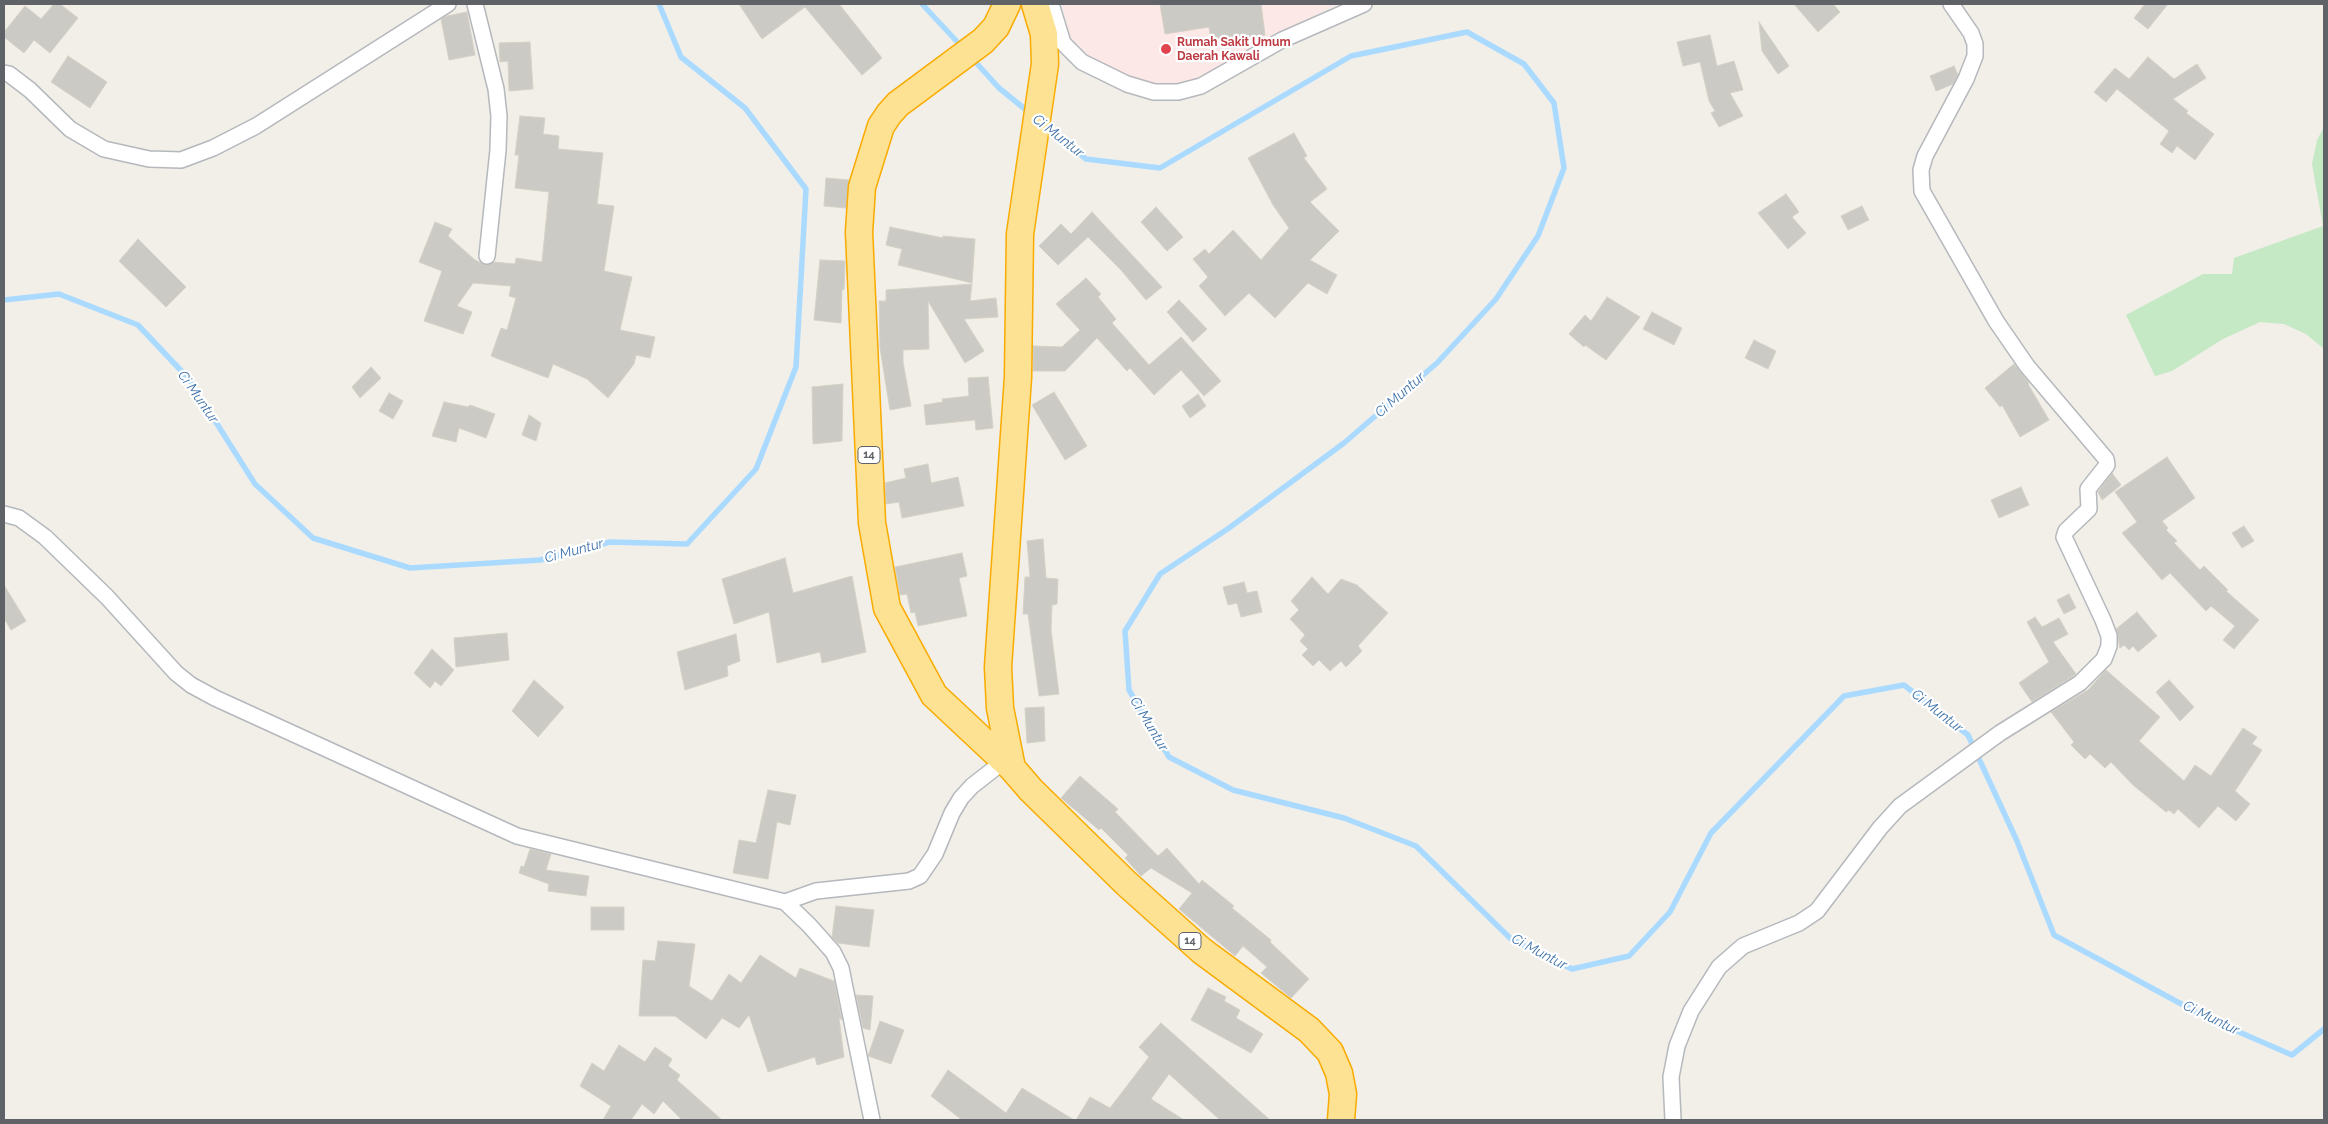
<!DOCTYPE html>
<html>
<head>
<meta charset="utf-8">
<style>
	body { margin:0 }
	#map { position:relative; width:2328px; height:1124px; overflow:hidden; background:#f1efe8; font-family:Raleway,sans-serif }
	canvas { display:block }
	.frame { position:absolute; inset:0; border:5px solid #5f6368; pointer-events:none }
</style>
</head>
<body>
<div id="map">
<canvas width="2328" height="1124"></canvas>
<div class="frame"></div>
</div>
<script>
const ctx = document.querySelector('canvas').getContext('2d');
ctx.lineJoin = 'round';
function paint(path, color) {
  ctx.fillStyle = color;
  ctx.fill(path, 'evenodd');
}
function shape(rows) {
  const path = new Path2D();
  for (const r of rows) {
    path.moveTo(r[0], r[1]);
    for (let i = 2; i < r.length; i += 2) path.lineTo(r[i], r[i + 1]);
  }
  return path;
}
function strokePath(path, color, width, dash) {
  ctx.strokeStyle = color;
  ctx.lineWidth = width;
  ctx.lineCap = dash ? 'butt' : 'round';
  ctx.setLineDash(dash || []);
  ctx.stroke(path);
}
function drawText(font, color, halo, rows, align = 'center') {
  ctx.font = font + ' Raleway,sans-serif';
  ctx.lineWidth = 4.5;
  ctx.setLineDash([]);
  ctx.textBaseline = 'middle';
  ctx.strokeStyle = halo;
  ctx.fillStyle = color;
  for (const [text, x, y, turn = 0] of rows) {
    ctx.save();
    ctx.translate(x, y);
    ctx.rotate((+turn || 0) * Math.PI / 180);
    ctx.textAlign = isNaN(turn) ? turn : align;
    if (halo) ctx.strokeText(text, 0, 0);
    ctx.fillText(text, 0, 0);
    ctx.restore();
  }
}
const medical = shape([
	[1062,4,1338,4,1274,35,1208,73,1183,83,1154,84,1125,75,1096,62,1070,37]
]);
const green = shape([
	[2324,127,2324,349,2306,334,2284,324,2260,322,2223,339,2172,371,2155,376,2126,315,2203,274,2232,274,2234,258,2323,226,2312,164,2317,140]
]);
const stream = shape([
	[922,4,963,48],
	[971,57,999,88,1031,114],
	[1044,125,1086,159,1160,168,1351,56,1467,32,1524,64,1554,103,1564,168,1538,236,1496,299,1437,363,1344,443,1229,528,1160,574,1125,631,1129,690,1169,757,1233,790,1344,818,1416,846,1511,939,1572,969,1629,956,1670,912,1711,833,1844,696,1904,685,1968,735,2017,841,2054,935,2209,1019,2292,1055,2324,1029],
	[4,300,59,294,138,325,188,378,255,484,313,538,410,568,540,560,610,542,687,544,756,469,796,367,806,189,745,108,681,57,659,4]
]);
const building = shape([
	[54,4,60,4,78,18,50,53,34,40,24,53,4,37,4,32,25,6,41,19,54,4],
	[739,4,839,4,882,58,862,75,805,7,762,39,739,4],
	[1160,4,1261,4,1265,35,1211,42,1209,27,1165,34,1160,4],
	[1794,4,1833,4,1840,12,1818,32,1794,4],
	[2145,4,2168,4,2148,29,2134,18,2145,4],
	[467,12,475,55,449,60,441,19,447,16,467,12],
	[1759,22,1789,66,1778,74,1762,51,1759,22],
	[1710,35,1717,66,1734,61,1743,90,1730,93,1743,116,1719,127,1711,113,1715,111,1709,101,1700,62,1683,66,1677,42,1710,35],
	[530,42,533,89,509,91,508,61,500,62,499,43,530,42],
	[68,56,107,82,90,108,51,82,68,56],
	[2148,57,2174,79,2197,64,2206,78,2173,99,2188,111,2186,113,2214,134,2195,160,2177,146,2172,153,2160,144,2169,131,2117,89,2106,102,2094,92,2115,68,2129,79,2148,57],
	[1954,66,1958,75,1953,84,1936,91,1930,76,1954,66],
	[520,116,545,118,543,134,559,136,558,149,603,153,597,204,614,206,604,271,632,277,620,330,655,337,650,358,636,355,634,364,608,398,587,379,553,364,548,378,491,356,501,328,507,330,516,298,509,296,511,286,473,283,457,306,472,312,463,334,424,321,442,271,419,262,435,222,452,229,448,236,475,260,486,265,494,262,515,264,516,258,542,262,549,192,515,188,519,155,515,155,520,116],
	[1294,133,1307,156,1304,158,1327,189,1310,202,1339,231,1310,260,1337,275,1327,294,1308,283,1275,318,1249,293,1225,316,1199,286,1208,277,1193,259,1205,249,1209,254,1233,230,1261,260,1289,228,1273,205,1248,158,1294,133],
	[826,178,849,180,846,208,824,206,826,178],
	[1786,194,1799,212,1792,217,1806,233,1788,249,1758,213,1786,194],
	[1862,206,1869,220,1848,230,1841,216,1862,206],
	[1156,207,1183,237,1167,251,1141,222,1156,207],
	[1092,212,1162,287,1146,300,1121,270,1088,237,1058,265,1039,246,1061,224,1071,234,1092,212],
	[890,227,943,238,943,236,975,239,972,283,898,265,902,249,886,245,890,227],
	[138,239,186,287,166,307,119,261,138,239],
	[820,260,845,261,844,290,842,289,841,323,814,320,820,260],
	[1086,278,1101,294,1098,297,1116,319,1112,323,1149,365,1181,337,1221,381,1204,396,1181,370,1154,395,1130,368,1127,371,1097,338,1065,371,1033,371,1033,346,1062,347,1080,330,1056,304,1086,278],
	[972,284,970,301,996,298,998,317,964,319,984,351,965,363,928,301,929,349,903,350,903,362,911,406,890,410,880,348,879,301,886,301,886,290,972,284],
	[1607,297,1640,317,1606,360,1585,345,1584,347,1569,334,1585,315,1591,321,1607,297],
	[1179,300,1207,329,1193,342,1167,312,1179,300],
	[1652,312,1682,328,1674,345,1643,329,1652,312],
	[1754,340,1776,351,1768,369,1745,358,1754,340],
	[2014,364,2029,383,2028,384,2049,420,2020,437,2002,405,2000,407,1985,388,2014,364],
	[371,367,381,378,360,398,352,387,371,367],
	[988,377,993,428,976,430,975,420,926,425,924,405,943,402,942,399,969,396,968,378,988,377],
	[843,384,842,441,813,444,812,387,843,384],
	[1054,392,1087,446,1065,460,1032,405,1054,392],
	[389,393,403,401,393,419,379,411,389,393],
	[1198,394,1206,406,1190,418,1182,406,1198,394],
	[444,402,468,407,470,405,495,414,486,438,459,428,456,442,432,436,444,402],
	[529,415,541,423,536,441,522,435,529,415],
	[2167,457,2195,498,2162,521,2168,528,2166,530,2177,541,2174,543,2200,570,2204,566,2228,590,2226,591,2259,620,2234,649,2223,640,2235,626,2211,606,2206,611,2170,573,2162,580,2122,533,2137,522,2115,492,2167,457],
	[928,464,931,483,958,477,964,506,902,518,899,502,886,504,885,483,906,478,904,469,928,464],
	[2112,473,2121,485,2102,500,2098,492,2112,473],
	[2021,487,2029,505,1999,518,1991,500,2021,487],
	[2244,526,2254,541,2242,548,2232,533,2244,526],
	[1043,539,1046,578,1058,579,1057,604,1052,605,1051,630,1059,694,1039,696,1028,614,1023,614,1025,577,1030,577,1027,541,1043,539],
	[962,553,967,576,959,578,967,616,918,626,915,612,911,613,907,594,900,595,895,567,962,553],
	[785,558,793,593,852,576,866,652,822,663,820,652,777,663,769,612,734,624,722,579,785,558],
	[1312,577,1328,594,1341,579,1357,585,1388,613,1358,646,1362,651,1346,667,1341,661,1330,671,1319,660,1313,666,1302,655,1308,649,1300,641,1305,635,1290,619,1299,610,1291,601,1312,577],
	[1244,582,1247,593,1257,591,1262,612,1241,617,1237,603,1228,605,1223,587,1244,582],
	[4,585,26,621,11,630,4,618,4,585],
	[2069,594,2076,608,2064,614,2057,600,2069,594],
	[2137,612,2157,636,2138,652,2133,646,2129,650,2124,645,2120,648,2116,629,2137,612],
	[2035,617,2042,627,2059,618,2068,634,2053,642,2076,674,2032,702,2019,683,2049,662,2027,622,2035,617],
	[507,633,509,660,456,667,454,638,507,633],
	[736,634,740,661,727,666,728,676,685,690,677,652,736,634],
	[432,649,454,670,441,686,435,681,430,688,414,673,432,649],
	[2106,670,2160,717,2139,741,2184,781,2195,765,2211,776,2243,728,2257,737,2252,744,2262,750,2235,791,2250,804,2236,821,2218,806,2199,828,2178,809,2174,814,2169,810,2166,812,2133,785,2111,762,2105,768,2090,754,2085,759,2071,745,2074,742,2051,712,2088,690,2106,670],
	[534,680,564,707,538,737,512,711,534,680],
	[2169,680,2194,707,2180,721,2156,692,2169,680],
	[1044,707,1045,741,1027,743,1025,708,1044,707],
	[1080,776,1118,809,1115,812,1158,856,1167,848,1199,884,1202,880,1234,906,1232,908,1271,940,1270,942,1309,979,1291,998,1261,973,1267,967,1243,946,1235,956,1179,909,1192,893,1151,868,1141,876,1125,858,1128,855,1101,828,1099,830,1061,798,1080,776],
	[768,790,796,795,790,825,777,822,768,879,733,873,739,840,756,843,768,790],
	[530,849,551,854,546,870,589,876,586,896,548,891,549,884,519,873,521,866,524,867,530,849],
	[836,906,874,910,869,947,838,943,832,937,836,906],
	[591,907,624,907,624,930,591,930,591,907],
	[658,941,695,944,689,986,712,1001,729,974,741,983,760,955,796,978,800,968,834,981,842,1020,839,1018,844,1057,817,1065,815,1057,768,1072,749,1015,739,1028,722,1018,706,1039,675,1016,639,1016,643,960,655,961,658,941],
	[1208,988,1226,997,1224,1001,1240,1010,1236,1018,1263,1034,1251,1053,1191,1020,1208,988],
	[856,995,873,996,870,1030,863,1028,856,995],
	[880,1021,904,1030,891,1064,868,1056,880,1021],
	[1161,1023,1270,1120,1220,1120,1169,1074,1151,1099,1184,1120,1076,1120,1090,1097,1110,1108,1149,1057,1139,1047,1161,1023],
	[619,1045,645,1062,655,1047,672,1059,668,1066,680,1075,677,1080,722,1120,682,1120,663,1101,654,1114,642,1104,631,1120,603,1120,611,1106,580,1086,592,1063,604,1071,619,1045],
	[948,1070,1006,1113,1022,1088,1074,1120,962,1120,931,1096,948,1070]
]);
const street = shape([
	[475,4,496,89,499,116,498,150,487,256],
	[1051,4,1063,43,1082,62,1127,84,1154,92,1178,92,1201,86,1282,40,1364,4],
	[4,73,9,74,30,90,70,129,104,149,149,159,181,160,213,148,256,126,448,4],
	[4,514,19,518,45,537,107,597,176,673,191,685,215,698,517,836,785,902],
	[872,1120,841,968,833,952,809,925,785,902,816,891,909,881,920,876,935,854,952,813,961,798,972,786,1004,761],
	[1673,1120,1671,1077,1677,1046,1691,1011,1719,967,1743,946,1799,923,1817,911,1880,828,1900,806,2000,733,2080,683,2104,659,2109,646,2109,636,2103,620,2064,537,2066,531,2089,509,2088,489,2107,465,2106,459,2027,366,1996,321,1922,191,1921,170,1925,156,1966,79,1975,56,1975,44,1971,33,1951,4]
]);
const highway = shape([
	[1007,4,996,27,983,41,898,104,889,114,881,126,862,187,859,232,872,523,887,608,934,695,1012,768,1031,790,1127,884,1202,951,1309,1030,1330,1052,1339,1073,1343,1094,1341,1120],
	[1012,768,1000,708,998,667,1018,377,1020,234,1045,64,1044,34,1035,4]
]);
const markers = [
	[1166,49,6,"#e0444e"]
];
const shields = [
	[869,455,22],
	[1190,941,22]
];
const shieldNames = [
	["14",869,455],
	["14",1190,941]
];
const healthNames = [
	["Rumah Sakit Umum",1177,42],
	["Daerah Kawali",1177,56]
];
const waterNames = [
	["Ci Muntur",1058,136,38],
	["Ci Muntur",1400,395,-41],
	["Ci Muntur",198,397,55],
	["Ci Muntur",574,551,-15],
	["Ci Muntur",1937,711,38],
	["Ci Muntur",1149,724,59],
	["Ci Muntur",1539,952,28],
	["Ci Muntur",2211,1018,26]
];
paint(medical, '#fce8e6');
paint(green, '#c5e8c5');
strokePath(stream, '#aadaff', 5.5);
paint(building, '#cccac5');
strokePath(building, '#d6d1c6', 1);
strokePath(street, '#b5b8bc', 18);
strokePath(highway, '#f9ab00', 29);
strokePath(street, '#fff', 15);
strokePath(highway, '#fde293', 26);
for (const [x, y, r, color] of markers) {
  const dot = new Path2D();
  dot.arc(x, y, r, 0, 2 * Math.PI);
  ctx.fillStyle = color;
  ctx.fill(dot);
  strokePath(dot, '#fff', 2);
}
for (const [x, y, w] of shields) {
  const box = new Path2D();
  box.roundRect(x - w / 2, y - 8.5, w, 17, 4);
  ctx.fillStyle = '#fff';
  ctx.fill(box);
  strokePath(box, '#5f6368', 1);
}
drawText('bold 11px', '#5f6368', null, shieldNames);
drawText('bold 12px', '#be3a42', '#fff', healthNames, 'left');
drawText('italic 14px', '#4174aa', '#fff', waterNames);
</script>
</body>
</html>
